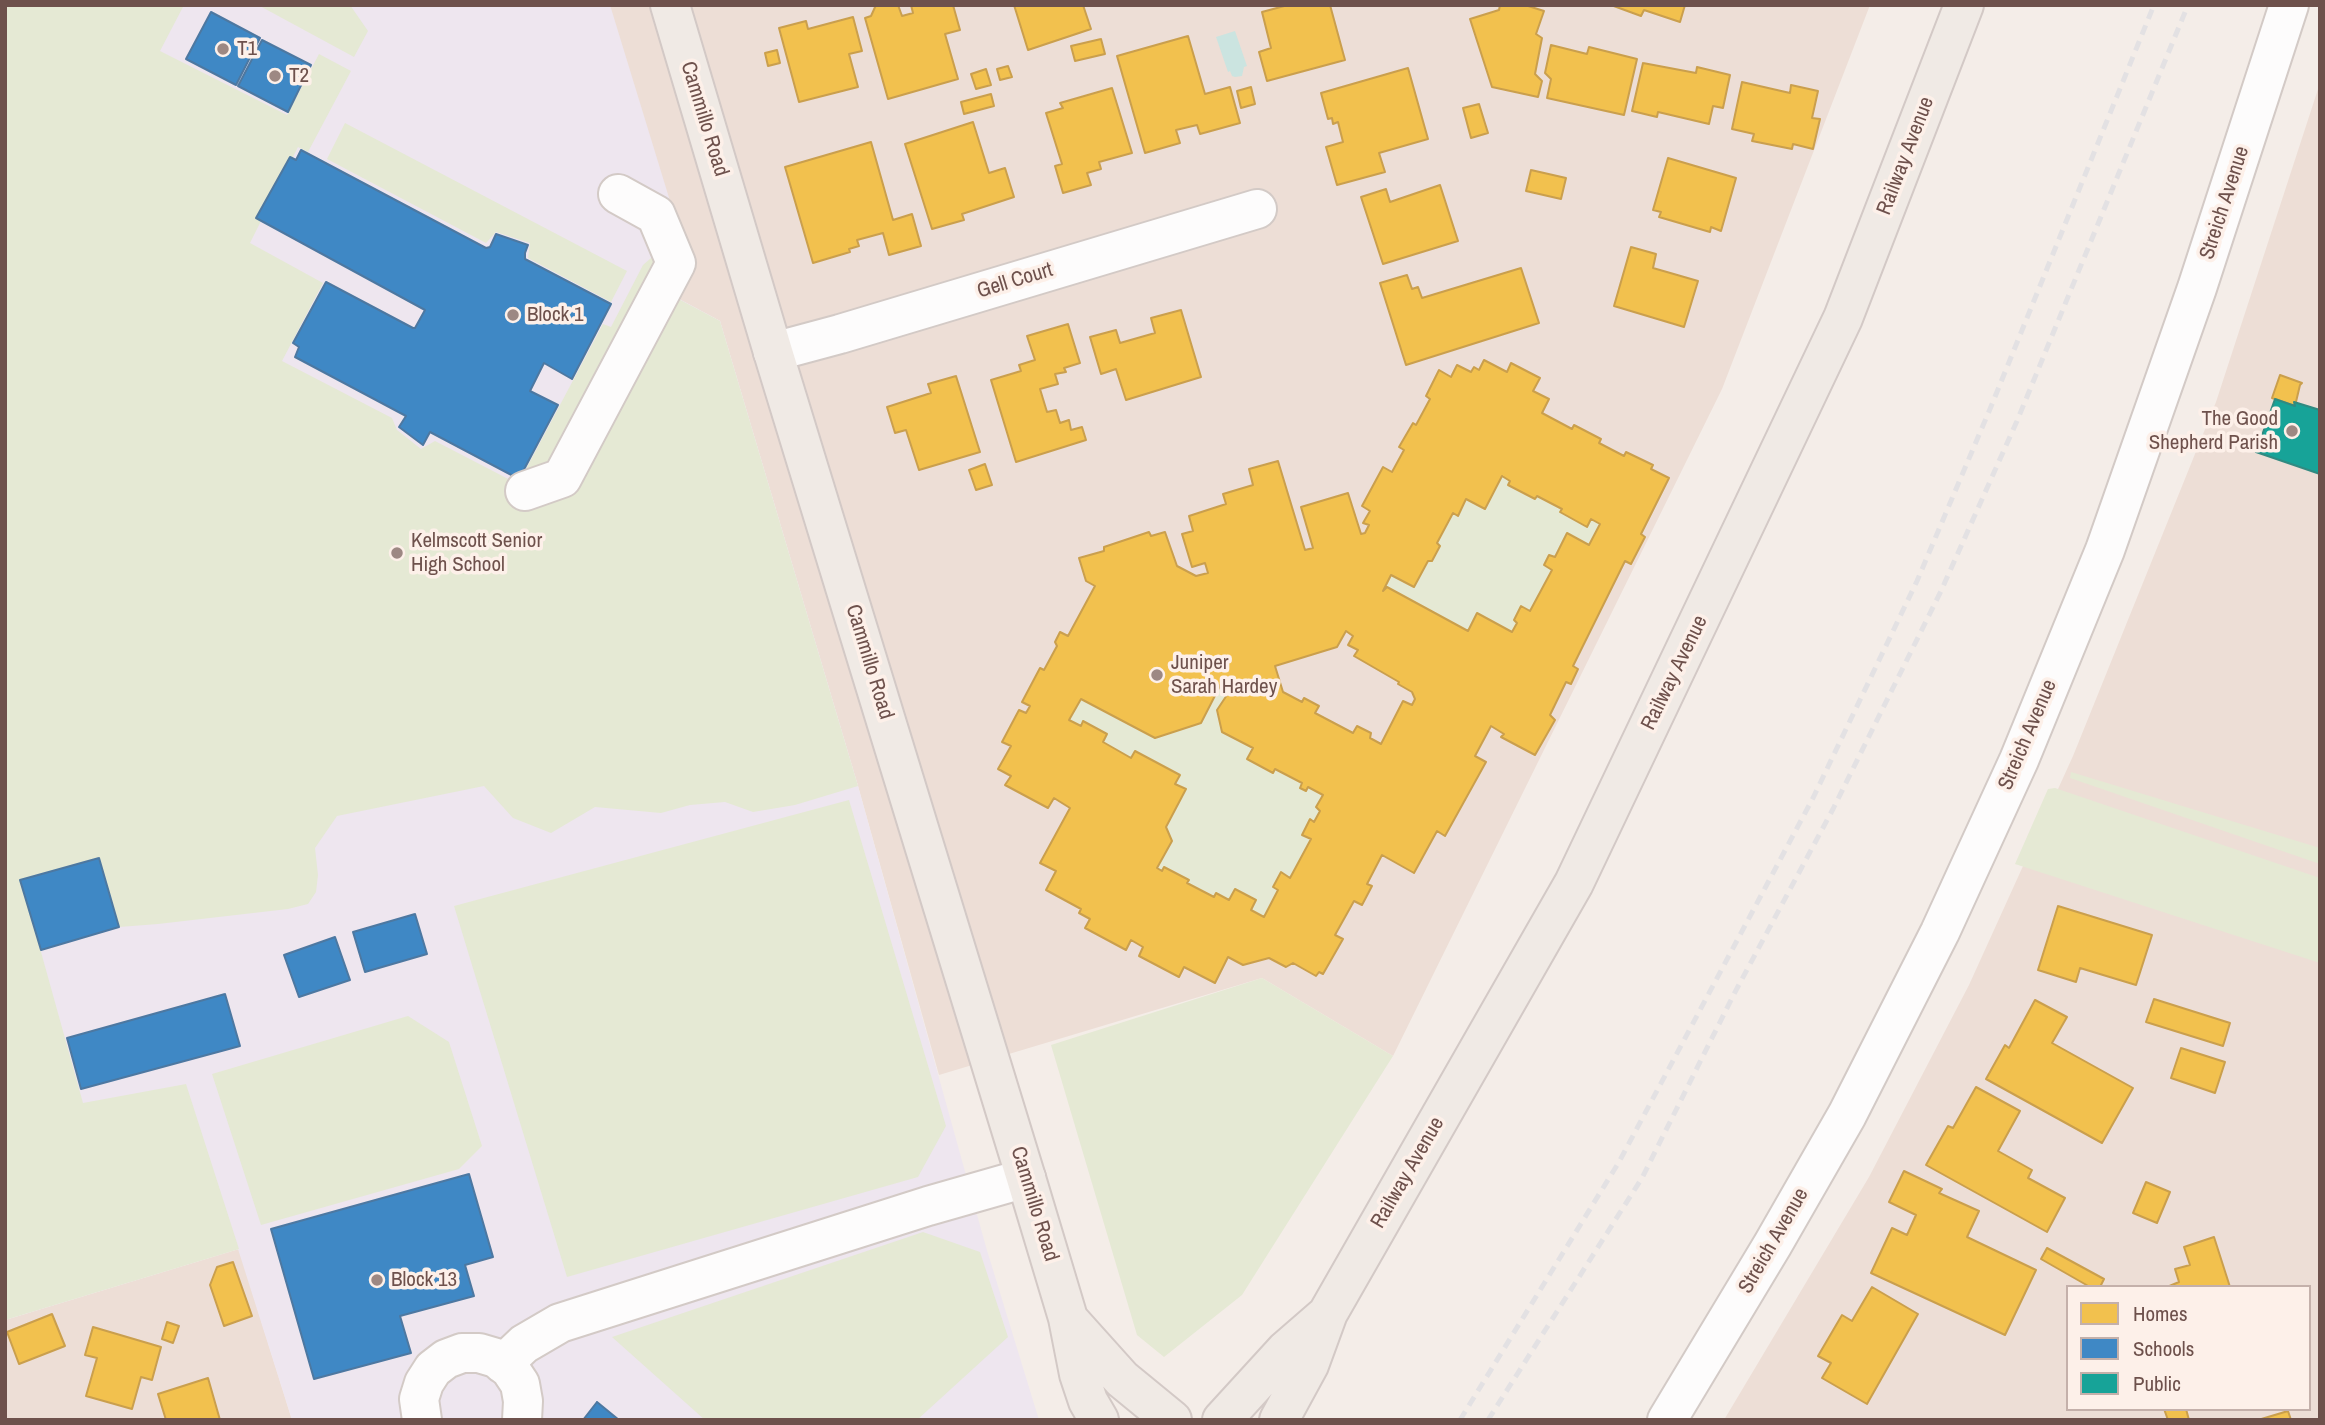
<!DOCTYPE html>
<html>
<head>
<meta charset="utf-8">
<style>
	body { margin:0 }
	#map { position:relative; width:2325px; height:1425px; overflow:hidden; background:#f4ede8; font-family:"Archivo Narrow",sans-serif }
	canvas { display:block }
	.frame { position:absolute; inset:0; border:7px solid #6e514c; pointer-events:none }
	.legend { position:absolute; left:2066px; top:1285px; width:245px; height:126px; box-sizing:border-box; background:#fdf0e9; border:2px solid #c4b0aa; margin:0; padding:9px 12px; list-style:none; font-size:21px; color:#6e514c }
	.legend li { display:flex; align-items:center; gap:14px; height:35px }
	.legend b { width:35px; border:2px solid #c4b0aa }
</style>
</head>
<body>
<div id="map">
<canvas width="2325" height="1425"></canvas>
<div class="frame"></div>
<ul class="legend">
<li><b style="height:19px;background:#f2c14e"></b>Homes</li>
<li><b style="height:19px;background:#3f88c5"></b>Schools</li>
<li><b style="height:19px;background:#17a398"></b>Public</li>
</ul>
</div>
<script>
const ctx = document.querySelector('canvas').getContext('2d');
ctx.lineJoin = 'round';
function paint(path, color) {
  ctx.fillStyle = color;
  ctx.fill(path, 'evenodd');
}
function shape(rows) {
  const path = new Path2D();
  for (const r of rows) {
    path.moveTo(r[0], r[1]);
    for (let i = 2; i < r.length; i += 2) path.lineTo(r[i], r[i + 1]);
  }
  return path;
}
function strokePath(path, color, width, dash) {
  ctx.strokeStyle = color;
  ctx.lineWidth = width;
  ctx.lineCap = dash ? 'butt' : 'round';
  ctx.setLineDash(dash || []);
  ctx.stroke(path);
}
function drawText(font, color, halo, rows, align = 'center') {
  ctx.font = font + ' "Archivo Narrow",sans-serif';
  ctx.lineWidth = 7;
  ctx.setLineDash([]);
  ctx.textBaseline = 'middle';
  ctx.strokeStyle = halo;
  ctx.fillStyle = color;
  for (const [text, x, y, turn = 0] of rows) {
    ctx.save();
    ctx.translate(x, y);
    ctx.rotate((+turn || 0) * Math.PI / 180);
    ctx.textAlign = isNaN(turn) ? turn : align;
    if (halo) ctx.strokeText(text, 0, 0);
    ctx.fillText(text, 0, 0);
    ctx.restore();
  }
}
const residential = shape([
	[606,5,1870,5,1722,389,1393,1056,1262,978,939,1075,858,786,720,321,671,295],
	[2320,83,2320,1420,1724,1420,1869,1177,1969,985,2073,756,2216,402],
	[2068,1287,2309,1287,2309,1409,2068,1409],
	[239,1249,292,1420,5,1420,5,1320]
]);
const education = shape([
	[5,5,610,5,689,263,672,295,720,321,858,786,986,1247,1039,1420,292,1420,238,1249,5,1320]
]);
const green = shape([
	[5,5,184,5,160,51,287,115,319,54,351,71,308,152,298,147,250,243,323,283,282,361,392,418,397,430,421,449,435,441,518,484,603,324,611,327,643,265,658,252,662,264,524,506,671,295,720,321,858,786,795,805,753,812,725,802,690,805,661,813,595,807,551,833,513,818,484,786,337,816,315,848,318,875,316,892,308,904,288,909,158,924,119,927,99,858,21,880,83,1103,186,1084,239,1249,5,1320],
	[258,5,350,5,368,31,354,57],
	[345,123,627,271,611,302,528,258,530,243,496,232,486,243,327,159],
	[1502,476,1562,509,1561,513,1587,526,1591,519,1600,524,1589,545,1568,534,1555,557,1549,555,1544,565,1552,570,1530,611,1521,606,1514,619,1517,623,1512,632,1478,614,1468,631,1383,591,1391,575,1414,586,1428,561,1432,561,1440,547,1437,543,1453,513,1458,516,1466,499],
	[1230,679,1234,692,1227,695,1217,710,1222,732,1253,748,1247,759,1273,773,1275,769,1302,783,1300,788,1305,791,1308,787,1323,795,1316,807,1320,811,1314,822,1309,820,1302,834,1311,839,1290,878,1281,873,1278,890,1264,917,1251,910,1235,889,1229,900,1216,893,1214,897,1187,883,1188,881,1164,867,1162,871,1157,868,1172,841,1166,827,1185,789,1175,784,1180,775,1136,751,1131,758,1103,742,1083,722,1081,726,1069,720,1081,699,1155,738,1201,723,1222,682],
	[2071,772,2320,848,2320,864,2070,778],
	[2055,788,2320,878,2320,963,2015,864,2048,789],
	[849,800,946,1126,918,1177,567,1277,454,906],
	[1262,978,1393,1056,1242,1295,1164,1357,1137,1335,1051,1045],
	[408,1016,449,1042,482,1146,459,1169,261,1225,212,1074],
	[923,1232,980,1252,1008,1337,917,1420,705,1420,612,1337]
]);
const water = shape([
	[1235,31,1247,66,1244,67,1242,76,1235,77,1232,76,1230,71,1228,72,1216,37]
]);
const homes = shape([
	[876,5,898,5,902,16,913,13,911,5,953,5,960,30,945,34,958,79,888,99,865,18,871,16,876,5],
	[1014,5,1083,5,1091,29,1028,50,1014,5],
	[1288,5,1330,5,1345,60,1267,81,1259,52,1271,48,1262,12,1288,5],
	[1500,5,1525,5,1544,11,1536,34,1542,38,1535,74,1542,81,1538,97,1492,87,1470,19,1499,10,1500,5],
	[1611,5,1685,5,1680,22,1644,10,1641,16,1611,5],
	[853,17,862,51,849,54,858,87,799,102,779,28,806,21,808,29,853,17],
	[1188,36,1205,94,1230,87,1240,123,1200,134,1197,125,1176,130,1180,143,1145,153,1117,56,1188,36],
	[1101,39,1105,54,1075,61,1071,46,1101,39],
	[1551,45,1587,54,1589,47,1637,59,1624,115,1547,98,1551,79,1545,73,1551,45],
	[777,50,780,63,768,66,765,53,777,50],
	[1643,63,1696,73,1697,67,1730,75,1723,108,1713,106,1709,124,1658,112,1657,117,1632,111,1643,63],
	[1008,66,1012,77,1000,80,997,69,1008,66],
	[1408,68,1428,139,1379,153,1385,172,1337,185,1326,147,1343,142,1338,122,1333,124,1332,118,1328,119,1321,93,1408,68],
	[986,69,991,85,976,89,971,74,986,69],
	[1742,82,1790,93,1791,85,1818,91,1812,118,1820,119,1813,149,1793,144,1792,149,1752,141,1754,134,1732,129,1742,82],
	[1251,87,1255,104,1241,108,1237,91,1251,87],
	[1112,88,1132,153,1099,162,1101,169,1087,173,1091,185,1063,193,1055,166,1062,164,1046,113,1063,108,1060,103,1112,88],
	[991,94,994,106,964,114,961,102,991,94],
	[1479,104,1488,133,1471,138,1463,108,1479,104],
	[973,122,989,173,1005,168,1014,197,962,214,964,220,932,229,905,144,973,122],
	[871,142,893,220,912,214,921,246,889,255,883,233,857,240,859,246,849,249,850,252,813,263,785,167,871,142],
	[1668,158,1736,178,1721,231,1711,227,1710,232,1659,217,1661,212,1653,210,1668,158],
	[1531,170,1566,178,1561,199,1526,191,1531,170],
	[1440,185,1458,241,1383,264,1361,197,1386,189,1390,202,1440,185],
	[1631,247,1656,254,1653,268,1698,281,1684,327,1614,306,1631,247],
	[1521,268,1539,323,1406,365,1380,283,1407,275,1412,289,1418,287,1422,298,1521,268],
	[1181,310,1201,377,1126,400,1116,369,1101,374,1090,337,1116,330,1120,343,1155,333,1151,318,1181,310],
	[1068,324,1080,363,1064,368,1066,372,1055,374,1058,384,1040,389,1047,412,1056,410,1060,423,1069,420,1071,430,1082,427,1086,440,1016,462,991,380,1021,371,1019,365,1035,360,1027,336,1068,324],
	[1484,360,1507,372,1511,363,1540,378,1533,391,1549,399,1542,413,1572,429,1574,425,1601,439,1599,443,1624,456,1626,452,1653,465,1651,469,1669,478,1641,534,1645,537,1631,564,1625,561,1573,666,1578,669,1571,684,1566,682,1550,715,1555,720,1535,755,1501,737,1504,734,1491,726,1475,756,1486,762,1445,836,1437,831,1414,873,1382,855,1367,884,1372,886,1362,905,1354,901,1335,935,1343,939,1323,974,1319,972,1316,976,1293,963,1286,967,1269,958,1243,965,1228,957,1215,983,1184,967,1179,977,1139,956,1143,947,1131,940,1126,950,1085,928,1090,919,1079,913,1081,909,1046,890,1056,871,1040,863,1070,808,1054,798,1048,808,1005,785,1011,776,998,769,1011,746,1002,742,1019,710,1026,713,1030,706,1022,702,1040,668,1044,670,1057,646,1055,642,1060,632,1068,636,1095,586,1086,581,1079,558,1104,551,1104,547,1149,532,1151,536,1165,532,1177,566,1196,576,1208,573,1205,563,1192,567,1182,534,1193,531,1189,516,1226,504,1223,494,1253,485,1249,469,1278,461,1305,550,1313,548,1301,507,1348,493,1361,534,1365,533,1369,525,1363,523,1370,511,1362,506,1383,467,1392,472,1404,450,1399,447,1413,423,1416,425,1430,399,1426,396,1439,370,1451,377,1457,365,1471,372,1474,367,1479,370,1484,360],
	[1502,476,1510,481,1508,485,1535,499,1537,496,1562,509,1560,512,1587,527,1591,519,1600,524,1589,545,1567,533,1555,557,1549,555,1544,565,1552,570,1530,611,1521,606,1514,620,1517,623,1512,632,1477,613,1468,631,1387,587,1383,591,1391,575,1414,587,1428,561,1432,561,1440,546,1437,543,1453,513,1458,516,1466,499,1485,509,1502,476],
	[1346,631,1353,636,1348,645,1358,650,1354,656,1399,682,1398,684,1412,692,1415,699,1412,705,1403,701,1381,744,1370,738,1371,733,1357,726,1353,733,1315,713,1319,706,1304,698,1302,702,1283,692,1275,666,1337,647,1346,631],
	[1230,679,1234,692,1227,695,1217,710,1222,732,1253,748,1247,759,1273,773,1275,769,1302,783,1300,788,1306,791,1308,787,1323,795,1316,807,1320,811,1314,822,1310,819,1302,835,1311,839,1290,878,1281,872,1273,887,1278,890,1264,917,1251,910,1256,900,1235,889,1229,900,1216,893,1214,897,1187,883,1189,880,1164,867,1162,871,1157,868,1172,841,1166,827,1186,789,1175,784,1180,775,1135,751,1131,758,1103,742,1107,734,1083,721,1081,726,1069,720,1081,699,1155,738,1201,723,1222,682,1230,679],
	[2280,375,2302,383,2300,385,2295,406,2272,398,2280,375],
	[956,376,980,452,919,470,906,430,895,433,887,407,931,393,928,384,956,376],
	[985,464,992,485,976,490,969,470,985,464],
	[2058,906,2152,935,2136,985,2080,968,2076,982,2038,970,2058,906],
	[2154,999,2230,1023,2223,1046,2146,1022,2154,999],
	[2035,1000,2067,1017,2052,1043,2133,1088,2102,1143,1986,1079,2005,1045,2009,1048,2035,1000],
	[2181,1048,2225,1062,2215,1093,2171,1078,2181,1048],
	[1976,1087,2020,1111,1998,1151,2032,1170,2028,1178,2065,1198,2047,1232,1926,1165,1948,1126,1953,1128,1976,1087],
	[1904,1171,1942,1189,1939,1193,1979,1211,1967,1237,2036,1270,2005,1335,1871,1273,1892,1228,1907,1235,1916,1215,1889,1202,1904,1171],
	[2146,1182,2170,1192,2157,1223,2133,1213,2146,1182],
	[2214,1237,2230,1287,2167,1287,2179,1282,2175,1269,2190,1265,2184,1247,2214,1237],
	[2047,1248,2104,1279,2100,1287,2090,1287,2041,1259,2047,1248],
	[233,1262,252,1316,224,1326,210,1285,217,1267,233,1262],
	[1872,1287,1918,1314,1867,1404,1822,1378,1831,1363,1818,1356,1842,1315,1852,1321,1872,1287],
	[52,1314,65,1346,19,1364,7,1332,52,1314],
	[167,1322,179,1326,173,1343,162,1339,167,1322],
	[93,1327,161,1347,152,1380,141,1377,132,1409,86,1396,97,1358,85,1355,93,1327],
	[208,1378,220,1420,166,1420,158,1394,208,1378],
	[2164,1409,2186,1409,2189,1420,2168,1420,2164,1409],
	[2288,1411,2291,1420,2258,1420,2288,1411]
]);
const schools = shape([
	[211,12,260,38,236,85,186,59,211,12],
	[262,40,311,65,288,112,238,86,262,40],
	[301,150,486,248,490,247,496,234,528,245,525,253,525,259,611,304,572,379,544,363,530,391,558,405,519,479,430,432,423,445,399,427,406,416,295,357,299,347,293,343,326,282,413,328,415,328,425,310,256,218,290,157,296,160,301,150],
	[99,858,119,927,41,950,20,880,99,858],
	[415,914,427,954,365,972,353,932,415,914],
	[335,937,350,980,299,997,284,955,335,937],
	[225,994,240,1046,81,1089,67,1038,225,994],
	[469,1174,493,1257,465,1265,474,1296,400,1316,411,1353,314,1379,271,1229,469,1174],
	[597,1402,619,1420,583,1420,597,1402]
]);
const public = shape([
	[2275,399,2295,406,2294,402,2320,410,2320,474,2256,452,2275,399]
]);
const minor = shape([
	[773,352,840,334,1257,209],
	[525,491,562,478,676,263,656,215,618,194],
	[503,1364,524,1344,560,1323,928,1206,1026,1178],
	[422,1420,419,1399,424,1383,433,1369,446,1359,462,1353,479,1353,496,1358,510,1369,520,1384,523,1401,522,1420],
	[1667,1420,1773,1244,1847,1115,1940,932,2019,760,2105,550,2197,288,2289,5]
]);
const major = shape([
	[670,5,773,352,1026,1178,1068,1318,1079,1374,1088,1401,1099,1420],
	[1069,1320,1122,1379,1172,1420],
	[1222,1420,1286,1350,1324,1317],
	[1279,1420,1309,1365,1328,1313,1574,883,1843,318,1964,5]
]);
const rail = shape([
	[1460,1420,1619,1162,1813,798,1917,581,1990,409,2154,5],
	[1488,1420,1642,1178,1734,994,1833,809,1941,591,2017,421,2188,5]
]);
const markers = [
	[223,49,7,"#9d8883"],
	[275,76,7,"#9d8883"],
	[513,315,7,"#9d8883"],
	[2292,431,7,"#9d8883"],
	[397,553,7,"#9d8883"],
	[1157,675,7,"#9d8883"],
	[377,1280,7,"#9d8883"]
];
const poiNames = [
	["T1",237,49],
	["T2",289,76],
	["Block 1",527,315],
	["The Good",2278,419,"right"],
	["Shepherd Parish",2278,443,"right"],
	["Kelmscott Senior",411,541],
	["High School",411,565],
	["Juniper",1171,663],
	["Sarah Hardey",1171,687],
	["Block 13",391,1280]
];
const streetNames = [
	["Cammillo Road",704,119,73],
	["Railway Avenue",1906,156,-69],
	["Streich Avenue",2225,203,-72],
	["Gell Court",1015,281,-17],
	["Cammillo Road",869,662,73],
	["Railway Avenue",1675,673,-64],
	["Streich Avenue",2028,735,-67],
	["Railway Avenue",1408,1173,-60],
	["Cammillo Road",1034,1204,73],
	["Streich Avenue",1774,1241,-60]
];
paint(residential, '#edded6');
paint(education, '#eee6ef');
paint(green, '#e5e9d4');
paint(water, '#cbe4e0');
paint(homes, '#f2c14e');
strokePath(homes, '#ca9f4d', 2);
paint(schools, '#3f88c5');
strokePath(schools, '#4d78a1', 2);
paint(public, '#17a398');
strokePath(public, '#318a81', 2);
strokePath(minor, '#d3cac6', 42);
strokePath(major, '#d3c9c6', 42);
strokePath(minor, '#fdfcfc', 38);
strokePath(major, '#f0eae5', 38);
strokePath(rail, '#e3e1e3', 5, [10, 7]);
for (const [x, y, r, color] of markers) {
  const dot = new Path2D();
  dot.arc(x, y, r, 0, 2 * Math.PI);
  ctx.fillStyle = color;
  ctx.fill(dot);
  strokePath(dot, '#fdf0e9', 2.5);
}
drawText('21px', '#6e514c', '#fdf0e9', poiNames, 'left');
drawText('21px', '#6e514c', '#fdf0e9', streetNames);
</script>
</body>
</html>
